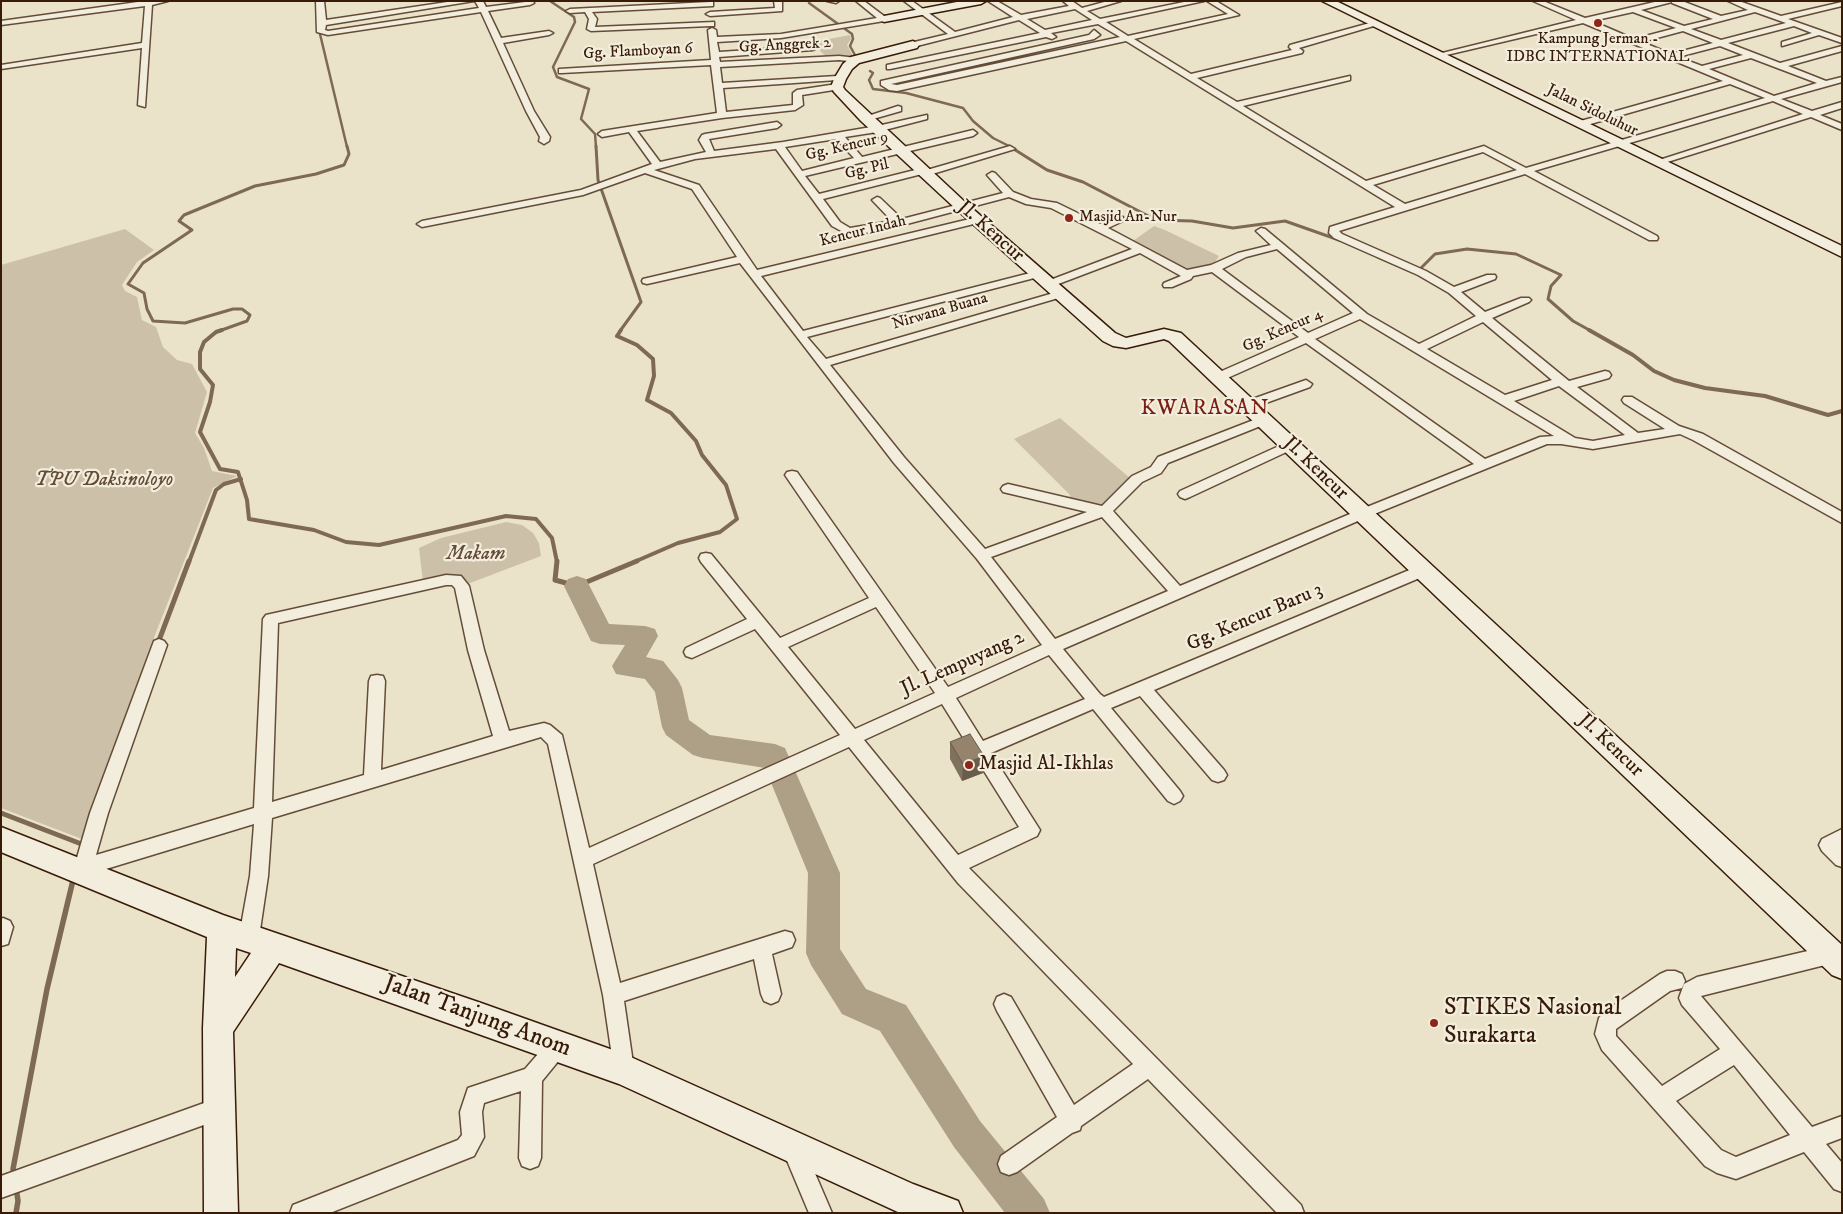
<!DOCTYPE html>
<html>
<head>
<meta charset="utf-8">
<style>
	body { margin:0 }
	#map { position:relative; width:1843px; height:1214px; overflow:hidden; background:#ebe3c9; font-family:"IM FELL DW Pica",serif }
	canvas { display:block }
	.frame { position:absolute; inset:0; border:2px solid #371a07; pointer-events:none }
</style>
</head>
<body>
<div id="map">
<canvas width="1843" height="1214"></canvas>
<div class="frame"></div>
</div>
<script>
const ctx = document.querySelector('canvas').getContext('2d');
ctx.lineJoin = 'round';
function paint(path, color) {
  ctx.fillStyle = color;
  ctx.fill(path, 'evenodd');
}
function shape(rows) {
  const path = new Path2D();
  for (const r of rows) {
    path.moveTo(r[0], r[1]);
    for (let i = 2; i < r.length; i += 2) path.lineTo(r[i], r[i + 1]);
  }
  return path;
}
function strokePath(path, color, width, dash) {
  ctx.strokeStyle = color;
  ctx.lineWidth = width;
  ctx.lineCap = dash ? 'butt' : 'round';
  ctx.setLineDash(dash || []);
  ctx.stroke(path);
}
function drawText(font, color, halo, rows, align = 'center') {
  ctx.font = font + ' "IM FELL DW Pica",serif';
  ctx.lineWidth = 4.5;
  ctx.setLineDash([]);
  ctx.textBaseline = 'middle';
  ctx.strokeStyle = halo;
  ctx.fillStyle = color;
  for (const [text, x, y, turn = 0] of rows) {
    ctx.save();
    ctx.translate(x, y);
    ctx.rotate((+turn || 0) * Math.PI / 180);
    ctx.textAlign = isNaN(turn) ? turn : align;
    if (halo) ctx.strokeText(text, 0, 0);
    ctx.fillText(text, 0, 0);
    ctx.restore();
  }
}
const green = shape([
	[850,35,851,39,847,45,853,56,827,58,812,42],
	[1154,226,1165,230,1219,256,1213,265,1189,273,1133,241],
	[125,229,154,250,137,262,122,285,125,291,137,297,142,320,156,327,163,347,177,360,192,364,207,392,195,433,204,448,212,471,237,476,213,488,155,635,82,839,1,808,1,265],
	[1060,418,1131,479,1103,507,1069,498,1070,495,1014,439],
	[506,522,522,525,533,533,539,543,541,556,465,585,423,582,419,548,441,538]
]);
const streamFar4 = shape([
	[550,1,574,17,575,22,553,67,557,77,589,89,581,119,595,134,596,147],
	[809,3,852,34,853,39,850,46,856,57],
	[320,34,347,147],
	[870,71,873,73,869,80,873,89,906,93,963,108,973,121,993,138,1011,147]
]);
const streamFar3 = shape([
	[596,146,598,180,641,302,620,331],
	[1009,146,1047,170,1083,182,1156,220,1192,221,1233,228,1285,221,1339,240],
	[1378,257,1413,272,1419,270,1435,254,1467,249,1516,254,1561,275,1551,286,1548,299,1573,321,1591,331],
	[219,331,247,321,250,315,242,309,233,309,185,323,153,321,147,309,144,293,128,284,143,263,192,230,179,221,184,215,255,186,316,174,344,165,349,154,347,146]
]);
const streamFar2 = shape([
	[222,330,216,332,204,342,200,352,200,369,213,385,210,402,200,432,220,469,238,472,247,500,249,519,314,530,346,542,379,545,506,516,536,519,552,538,557,562],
	[621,330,617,336,637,345,653,359,654,376,647,400,671,413,696,441,702,455,726,485,737,519,720,532,678,543,634,562],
	[1589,330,1633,355,1654,371,1674,380,1705,388,1765,396,1828,415,1842,411],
	[189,562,216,490,224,484,241,479]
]);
const streamFar1 = shape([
	[557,561,555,580,577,586,637,561],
	[158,643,189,561],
	[1,813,84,845]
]);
const stream = shape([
	[14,1177,13,1169,47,989,74,876],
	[16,1187,18,1201,16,1213]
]);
const river = shape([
	[577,576,586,579,609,624,645,626,655,629,658,636,646,657,663,661,678,680,682,688,689,720,710,735,775,744,785,748,840,873,840,949,866,989,906,1005,980,1121,1044,1199,1050,1213,1005,1213,954,1147,880,1031,842,1014,811,965,806,953,808,873,765,768,703,758,693,755,666,735,662,727,655,692,645,679,616,674,612,666,625,645,600,644,591,641,564,586,568,579,577,576]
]);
const street = shape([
	[145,1,168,1,152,5,145,107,138,105,142,48,1,69,1,65,142,43,145,6,1,25,1,21,145,1],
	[316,1,324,1,326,20,454,1,474,1,326,25,325,30,328,31,479,8,475,1,483,1,486,7,533,1,534,3,530,5,488,11,501,38,549,31,553,33,549,35,503,43,534,111,550,137,549,141,544,144,539,141,540,137,526,111,481,12,328,35,317,32,316,1],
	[774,1,782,1,782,11,710,16,706,14,710,12,775,8,774,1],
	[827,1,839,1,836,3,827,1],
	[856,1,864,1,888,19,884,21,781,38,717,42,719,52,813,46,817,48,813,50,719,57,720,62,839,56,857,58,861,60,857,62,839,60,720,67,722,83,837,76,841,78,837,80,723,88,726,112,793,105,793,93,797,90,837,84,840,85,840,89,802,95,803,105,795,110,722,118,637,131,660,162,706,152,699,140,702,135,705,134,777,122,781,125,777,128,709,139,714,151,783,142,877,126,927,115,927,119,877,132,845,137,862,157,973,130,977,133,973,136,805,176,819,194,923,168,927,170,1010,146,1015,149,929,175,922,174,823,199,840,222,850,228,892,221,872,200,877,197,880,198,902,219,1003,193,987,175,992,172,995,173,1013,192,1031,199,1057,203,1100,224,1115,217,1123,217,1123,221,1108,228,1187,270,1211,265,1238,253,1271,245,1256,231,1261,228,1265,229,1367,314,1419,344,1476,316,1449,293,1418,275,1334,238,1329,233,1330,227,1395,207,1126,41,897,91,889,90,881,85,881,81,1089,35,1094,30,1100,35,1094,39,891,84,897,85,1120,37,1098,24,1051,33,1056,37,1052,39,1046,37,890,69,887,69,887,65,1040,33,1019,20,913,47,910,47,910,43,948,34,904,1,912,1,955,32,1013,17,988,1,997,1,1021,15,1069,6,1063,1,1072,1,1082,8,1108,1,1121,1,1087,11,1100,19,1189,1,1204,1,1106,22,1128,36,1228,14,1207,1,1216,1,1239,15,1134,39,1191,74,1292,50,1289,47,1290,45,1377,21,1377,25,1299,48,1303,51,1302,53,1197,78,1237,102,1350,76,1350,80,1243,106,1366,181,1484,146,1526,168,1765,98,1730,84,1580,127,1577,126,1577,122,1723,81,1583,23,1438,57,1434,55,1576,20,1533,1,1543,1,1585,18,1659,1,1682,1,1721,16,1748,10,1728,1,1739,1,1781,16,1842,2,1842,6,1788,19,1842,38,1842,43,1819,35,1782,46,1782,42,1812,33,1794,26,1728,43,1780,63,1842,46,1842,51,1788,66,1826,81,1842,77,1842,82,1781,99,1812,111,1842,102,1842,108,1820,115,1842,124,1842,130,1811,117,1661,164,1658,165,1653,162,1803,114,1773,101,1534,171,1657,236,1658,238,1657,240,1649,240,1525,174,1339,231,1342,234,1426,271,1454,287,1487,275,1495,275,1496,277,1495,279,1461,292,1485,312,1521,298,1529,298,1531,300,1529,302,1492,318,1569,381,1605,371,1609,372,1611,375,1609,378,1577,387,1638,433,1665,429,1624,403,1622,400,1624,397,1632,397,1679,426,1703,434,1842,512,1842,523,1693,440,1680,434,1593,449,1561,444,1547,444,1367,517,1063,649,1100,694,1104,697,1419,566,1424,565,1429,566,1431,570,1429,574,1154,690,1224,770,1227,775,1224,780,1218,782,1212,780,1140,696,1111,708,1180,791,1183,796,1180,801,1174,804,1168,801,1093,709,991,753,1040,830,1037,836,969,868,1301,1205,1304,1213,1277,1213,1148,1079,1081,1126,1080,1130,1072,1133,1017,1172,1009,1175,1001,1172,998,1164,1001,1156,1057,1117,997,1011,994,1004,997,997,1004,994,1011,997,1074,1105,1133,1064,958,883,849,747,593,864,620,983,785,931,792,933,795,940,792,947,772,954,781,994,778,1001,771,1004,764,1001,761,994,754,959,624,1001,634,1070,631,1077,624,1080,617,1077,614,1070,603,995,548,744,541,737,272,818,268,876,259,937,256,944,249,946,242,944,239,937,250,876,254,824,83,876,78,877,72,875,69,869,72,863,76,861,90,813,154,641,159,639,164,641,167,645,108,813,96,855,254,808,263,619,266,615,446,575,461,576,469,586,484,650,509,731,544,723,550,725,562,735,589,848,840,735,755,629,692,658,686,656,684,652,686,648,747,619,701,562,699,558,701,554,706,553,711,554,780,638,869,598,785,475,787,472,792,471,797,472,948,687,1042,645,977,559,894,463,740,263,647,284,643,283,642,281,643,279,737,257,692,189,645,173,583,195,422,227,417,224,422,221,581,190,652,164,629,132,602,137,598,134,602,131,717,113,711,65,562,73,559,73,559,69,711,60,708,30,712,28,716,30,717,37,781,34,877,18,856,1],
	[1672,2,1672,3,1713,19,1684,26,1641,10,1672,2],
	[1075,9,1092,20,1045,30,1027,19,1075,9],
	[1633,12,1676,28,1634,39,1592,21,1633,12],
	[1755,12,1786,23,1721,40,1691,29,1755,12],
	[1683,31,1713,43,1671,54,1642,42,1683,31],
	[1720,46,1743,55,1702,66,1678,57,1720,46],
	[1751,58,1817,83,1774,96,1709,69,1751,58],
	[836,139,854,158,802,171,785,147,836,139],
	[776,149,832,226,845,233,865,233,903,225,1009,197,1026,204,1051,208,1132,249,1045,282,1044,284,1045,286,1053,286,1140,253,1181,276,1164,283,1163,285,1164,287,1172,287,1191,279,1193,276,1212,272,1299,337,1215,374,1213,377,1215,380,1223,380,1306,343,1474,464,1357,511,1180,586,1113,511,1142,482,1161,473,1168,463,1268,423,1270,420,1268,417,1264,416,1158,457,1151,467,1132,476,1102,506,1008,484,1003,486,1001,489,1003,492,1087,512,985,549,904,457,830,365,1065,296,1067,294,1065,292,1057,292,826,359,807,337,1042,276,1043,274,1038,271,803,331,761,276,982,222,983,220,978,217,757,270,699,185,654,170,695,159,776,149],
	[1483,152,1517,170,1405,204,1373,185,1483,152],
	[1277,249,1353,313,1308,333,1222,269,1246,257,1277,249],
	[1360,319,1554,436,1540,437,1485,459,1315,339,1360,319],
	[1483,322,1552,380,1505,395,1427,349,1483,322],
	[1559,386,1563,389,1625,435,1593,441,1575,438,1514,401,1559,386],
	[1102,517,1168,591,1055,639,991,557,1102,517],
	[446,585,452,585,455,588,468,650,493,736,381,770,385,681,383,676,377,675,371,676,369,681,364,775,272,802,278,623,446,585],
	[876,607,935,693,855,729,788,647,876,607],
	[1049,655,1085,699,983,741,956,698,1049,655],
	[942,704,1019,827,958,855,864,740,942,704],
	[710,2,713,2,713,6,592,12,597,19,595,27,714,22,714,26,711,26,591,31,587,29,589,19,585,12,570,13,566,11,570,9,710,2],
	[898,106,901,107,901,111,866,121,862,118,898,106],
	[1306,380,1312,384,1310,387,1252,408,1244,408,1242,405,1244,402,1306,380],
	[1290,441,1296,445,1295,448,1190,497,1185,499,1180,497,1178,494,1180,491,1290,441],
	[1842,829,1842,867,1836,865,1822,851,1819,845,1822,839,1842,829],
	[3,918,10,921,13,927,8,944,1,946,1,919,3,918],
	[1833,945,1840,947,1842,952,1840,961,1833,963,1701,996,1812,1127,1842,1116,1842,1138,1826,1144,1842,1163,1842,1192,1834,1189,1804,1152,1736,1179,1717,1173,1705,1166,1602,1050,1595,1034,1599,1018,1604,1012,1660,974,1667,971,1675,971,1682,974,1685,981,1682,988,1670,991,1616,1029,1616,1036,1662,1086,1720,1049,1682,1005,1679,998,1684,984,1697,977,1833,945],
	[1734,1065,1790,1135,1736,1157,1721,1150,1676,1101,1734,1065],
	[558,1036,565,1039,568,1046,565,1053,542,1081,541,1158,538,1166,530,1169,522,1166,519,1158,521,1091,484,1103,482,1112,484,1137,474,1156,330,1213,290,1213,293,1205,458,1140,462,1135,460,1112,468,1088,525,1069,551,1039,558,1036],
	[218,1098,226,1101,229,1109,226,1117,1,1198,1,1176,218,1098],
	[794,1140,802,1143,832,1213,809,1213,783,1151,786,1143,794,1140]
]);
const secondary = shape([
	[962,1,986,1,981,4,884,22,878,19,884,16,962,1],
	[1322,1,1336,1,1842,246,1842,257,1322,1],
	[913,41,919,45,917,48,859,63,852,69,846,79,843,87,845,90,966,203,1115,333,1126,338,1164,329,1181,333,1842,945,1842,979,1832,975,1169,341,1164,339,1126,348,1113,346,1103,341,956,209,861,121,834,92,831,87,834,79,843,64,851,57,913,41],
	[1,827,223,915,481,1003,624,1054,913,1184,958,1201,963,1213,900,1213,619,1084,279,963,233,1032,238,1213,204,1213,203,1028,207,937,1,852,1,827],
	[236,948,251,953,235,977,236,948]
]);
const wall = shape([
	[950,742,983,773,962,781,950,759]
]);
const shadedWall = shape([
	[984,756,983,773,962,781,963,764]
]);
const building = shape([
	[970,734,984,756,963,764,950,742,970,734]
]);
const markers = [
	[1598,23,5,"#8f2418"],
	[1069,218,5,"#8f2418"],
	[969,765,5,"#8f2418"],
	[1434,1023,5,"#8f2418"]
];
const farPoinames = [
	["Kampung Jerman -",1598,40],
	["IDBC INTERNATIONAL",1598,58],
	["Masjid An-Nur",1079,218,"left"]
];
const farStreetnames = [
	["Gg. Anggrek 2",785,46,-3],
	["Gg. Flamboyan 6",638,52,-3],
	["Jalan Sidoluhur",1592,111,26],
	["Gg. Kencur 9",847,147,-13],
	["Gg. Pil",867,170,-14],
	["Kencur Indah",863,232,-14],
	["Nirwana Buana",940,312,-16],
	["Gg. Kencur 4",1283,331,-24]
];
const streetNames = [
	["Jl. Kencur",990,232,42],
	["Jl. Kencur",1315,469,44],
	["Gg. Kencur Baru 3",1255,618,-23],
	["Jl. Lempuyang 2",963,664,-24],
	["Jl. Kencur",1610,746,44]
];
const parkNames = [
	["TPU Daksinoloyo",104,481],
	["Makam",476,555]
];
const poiNames = [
	["Masjid Al-Ikhlas",979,765]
];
const quarterNames = [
	["KWARASAN",1205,409]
];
const nearPoinames = [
	["STIKES Nasional",1444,1009],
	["Surakarta",1444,1037]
];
const nearStreetnames = [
	["Jalan Tanjung Anom",477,1017,20]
];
paint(green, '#ccc1a8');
strokePath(streamFar4, '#7e6a54', 2.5);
strokePath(streamFar3, '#7e6a54', 3);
strokePath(streamFar2, '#7e6a54', 4);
strokePath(streamFar1, '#7e6a54', 5);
strokePath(stream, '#7e6a54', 5.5);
paint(river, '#ae9f87');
strokePath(street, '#644c38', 3);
strokePath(secondary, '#371a07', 3);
paint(street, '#f2eddc');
paint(secondary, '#f2eddc');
paint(wall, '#80715d');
paint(shadedWall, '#685c4c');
paint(building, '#95836c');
strokePath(building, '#685c4c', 1);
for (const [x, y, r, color] of markers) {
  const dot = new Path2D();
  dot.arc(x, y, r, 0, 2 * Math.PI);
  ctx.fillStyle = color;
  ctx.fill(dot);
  strokePath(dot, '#f2eddc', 2);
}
drawText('16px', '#371a07', '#f2eddc', farPoinames);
drawText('16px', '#371a07', '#f2eddc', farStreetnames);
drawText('20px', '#371a07', '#f2eddc', streetNames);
drawText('italic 20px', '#644c37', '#f2eddc', parkNames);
drawText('20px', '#371a07', '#f2eddc', poiNames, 'left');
ctx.letterSpacing = '1px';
drawText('22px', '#7a1f14', '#f2eddc', quarterNames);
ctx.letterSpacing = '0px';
drawText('24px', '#371a07', '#f2eddc', nearPoinames, 'left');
drawText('24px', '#371a07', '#f2eddc', nearStreetnames);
</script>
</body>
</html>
